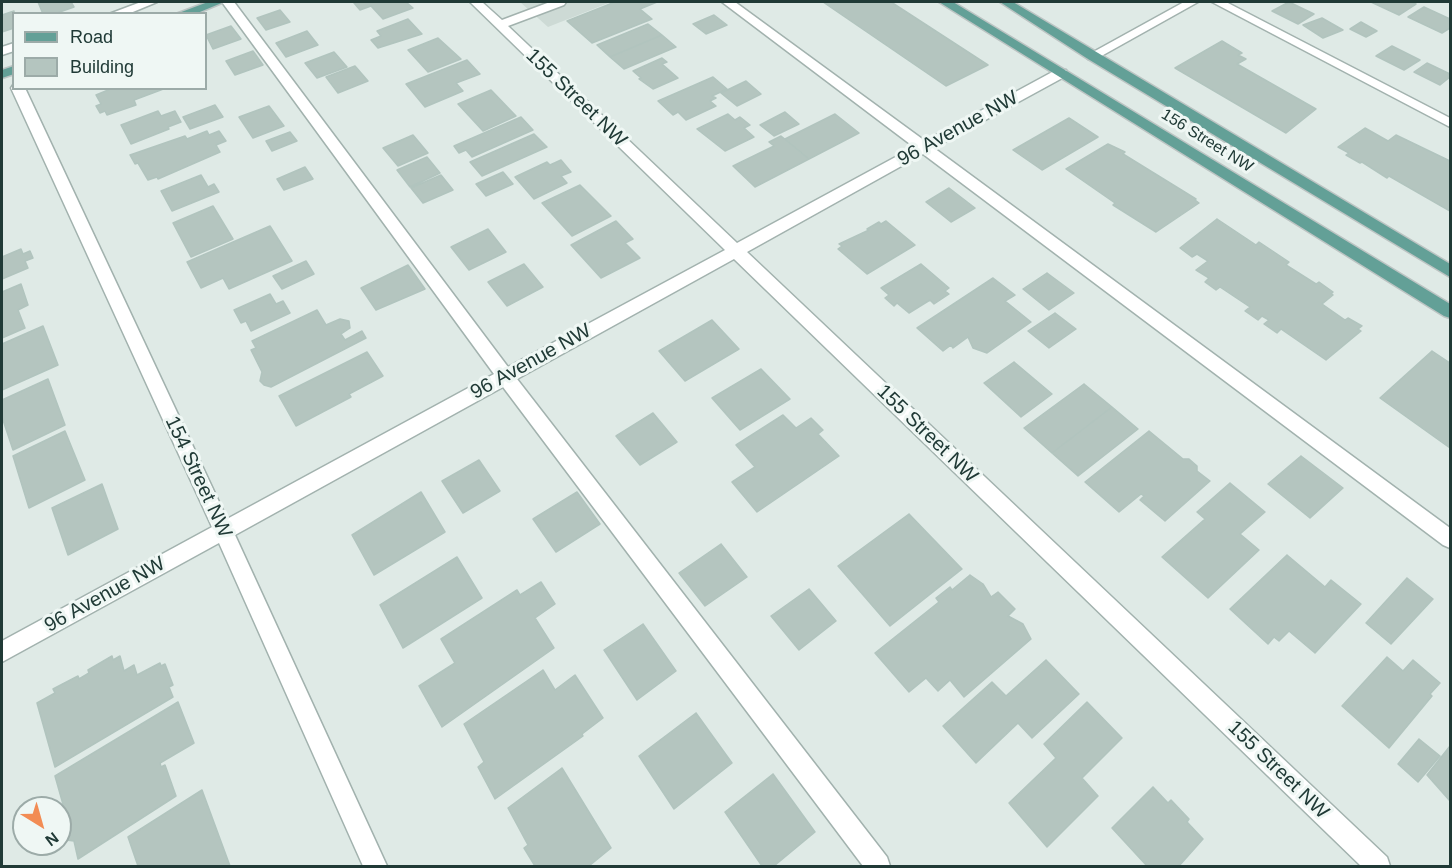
<!DOCTYPE html>
<html>
<head>
<meta charset="utf-8">
<style>
	body { margin:0 }
	#map { position:relative; width:1452px; height:868px; overflow:hidden; background:#dfeae6; font-family:Helvetica,sans-serif }
	canvas { display:block }
	.frame { position:absolute; inset:0; border:3px solid #203a36; pointer-events:none }
	.legend { position:absolute; left:12px; top:12px; width:195px; height:78px; box-sizing:border-box; background:#eff7f4; border:2px solid #9caba8; margin:0; padding:8px 10px; list-style:none; font-size:18px; color:#203a36 }
	.legend li { display:flex; align-items:center; gap:12px; height:30px }
	.legend b { width:30px; border:2px solid #9caba8 }
	.north { position:absolute; left:12px; top:796px; width:60px; height:60px; box-sizing:border-box; background:#eff7f4; border:2px solid #9caba8; border-radius:50%; rotate:143deg; font-size:16px; font-weight:700; line-height:24px; text-align:center; color:#203a36 }
	.north::after { content:''; display:block; margin:auto; width:21px; height:27px; background:#f28c54; clip-path:polygon(50% 0,100% 100%,50% 72%,0 100%) }
</style>
</head>
<body>
<div id="map">
<canvas width="1452" height="868"></canvas>
<div class="frame"></div>
<ul class="legend">
<li><b style="height:8px;background:#63a097"></b>Road</li>
<li><b style="height:16px;background:#b4c5bf"></b>Building</li>
</ul>
<div class="north">N</div>
</div>
<script>
const ctx = document.querySelector('canvas').getContext('2d');
ctx.lineJoin = 'round';
function paint(path, color) {
  ctx.fillStyle = color;
  ctx.fill(path, 'evenodd');
}
function shape(rows) {
  const path = new Path2D();
  for (const r of rows) {
    path.moveTo(r[0], r[1]);
    for (let i = 2; i < r.length; i += 2) path.lineTo(r[i], r[i + 1]);
  }
  return path;
}
function strokePath(path, color, width, dash) {
  ctx.strokeStyle = color;
  ctx.lineWidth = width;
  ctx.lineCap = dash ? 'butt' : 'round';
  ctx.setLineDash(dash || []);
  ctx.stroke(path);
}
function drawText(font, color, halo, rows, align = 'center') {
  ctx.font = font + ' Helvetica,sans-serif';
  ctx.lineWidth = 6;
  ctx.setLineDash([]);
  ctx.textBaseline = 'middle';
  ctx.strokeStyle = halo;
  ctx.fillStyle = color;
  for (const [text, x, y, turn = 0] of rows) {
    ctx.save();
    ctx.translate(x, y);
    ctx.rotate((+turn || 0) * Math.PI / 180);
    ctx.textAlign = isNaN(turn) ? turn : align;
    if (halo) ctx.strokeText(text, 0, 0);
    ctx.fillText(text, 0, 0);
    ctx.restore();
  }
}
const built = shape([
	[520,2,611,2,548,27]
]);
const building = shape([
	[38,2,71,2,74,7,54,14,43,14,38,2],
	[359,2,406,2,413,8,383,19,371,6,360,10,354,3,359,2],
	[615,2,657,2,640,9,652,19,592,43,567,21,615,2],
	[823,2,891,2,988,65,946,86,823,2],
	[1289,2,1314,14,1298,24,1272,11,1289,2],
	[1371,2,1410,2,1416,4,1399,15,1371,2],
	[1424,7,1450,19,1450,28,1442,33,1408,17,1424,7],
	[280,10,290,22,266,30,257,18,280,10],
	[14,11,14,28,2,32,2,15,14,11],
	[714,15,727,25,706,34,693,24,714,15],
	[1322,18,1343,30,1323,38,1303,25,1322,18],
	[408,19,422,34,378,48,371,40,381,36,377,31,408,19],
	[1361,22,1377,31,1366,37,1350,29,1361,22],
	[648,24,662,35,610,57,597,45,648,24],
	[231,26,241,39,213,49,206,35,231,26],
	[307,31,318,45,286,57,276,43,307,31],
	[662,35,676,47,624,69,610,57,662,35],
	[438,38,461,59,428,72,408,50,438,38],
	[1222,41,1242,53,1238,55,1246,59,1237,64,1316,109,1286,133,1175,68,1222,41],
	[1392,46,1420,60,1404,70,1376,56,1392,46],
	[253,51,263,65,235,75,226,61,253,51],
	[334,52,347,67,317,78,305,63,334,52],
	[662,58,667,62,662,64,678,78,653,89,639,79,641,78,633,71,662,58],
	[467,60,480,74,456,83,463,91,425,107,406,84,467,60],
	[1427,63,1450,74,1450,77,1440,85,1414,72,1427,63],
	[355,66,368,81,338,93,326,77,355,66],
	[713,77,727,89,712,96,716,98,710,101,716,106,686,120,678,112,673,115,658,101,713,77],
	[746,81,761,94,737,106,721,93,746,81],
	[113,88,166,88,134,100,136,105,107,115,105,111,100,113,96,106,101,104,96,95,113,88],
	[491,90,516,116,483,131,458,104,491,90],
	[215,105,223,117,190,129,183,117,215,105],
	[269,106,284,126,253,138,239,117,269,106],
	[158,111,161,116,175,111,181,122,168,127,169,129,131,144,121,125,158,111],
	[785,112,799,124,774,136,760,125,785,112],
	[728,114,735,120,740,117,750,125,744,128,754,137,725,151,697,129,728,114],
	[835,114,859,133,809,159,785,139,835,114],
	[521,117,533,130,472,157,466,150,459,153,454,146,521,117],
	[1069,118,1098,137,1042,170,1013,150,1069,118],
	[1365,128,1388,141,1396,135,1450,161,1450,211,1389,176,1387,178,1362,162,1360,163,1346,155,1349,153,1338,147,1365,128],
	[207,131,209,135,219,131,226,141,216,145,220,152,158,179,157,177,148,180,138,163,135,164,130,155,185,136,187,139,207,131],
	[290,132,297,141,272,151,266,141,290,132],
	[534,134,547,147,482,176,470,162,534,134],
	[413,135,428,153,398,166,383,148,413,135],
	[781,136,809,159,755,187,733,166,774,146,769,142,781,136],
	[1108,144,1125,152,1123,154,1196,199,1195,200,1199,203,1156,232,1113,205,1115,203,1066,169,1108,144],
	[427,157,440,173,410,187,397,170,427,157],
	[561,160,571,172,561,176,567,183,534,199,515,177,547,162,550,165,561,160],
	[305,167,313,179,284,190,277,179,305,167],
	[503,172,513,184,486,196,476,184,503,172],
	[201,175,208,187,214,184,219,192,172,211,161,191,201,175],
	[441,175,453,190,423,203,411,188,441,175],
	[580,185,611,216,572,236,542,203,580,185],
	[949,188,975,208,951,222,926,202,949,188],
	[213,206,233,239,191,257,173,223,213,206],
	[1217,219,1256,245,1259,242,1289,262,1286,265,1316,284,1319,282,1333,292,1331,294,1333,295,1322,304,1345,320,1348,318,1362,326,1358,329,1361,331,1326,360,1281,329,1277,333,1264,324,1269,320,1262,316,1258,320,1245,311,1250,307,1220,287,1216,290,1205,282,1209,278,1196,270,1208,261,1197,254,1192,257,1180,248,1217,219],
	[616,221,633,239,625,243,640,258,601,278,571,245,616,221],
	[886,221,915,245,867,274,838,249,842,246,839,244,869,230,867,229,879,222,881,224,886,221],
	[270,226,292,261,229,289,223,278,201,288,187,262,270,226],
	[488,229,506,252,469,270,451,247,488,229],
	[21,249,23,254,30,251,33,258,25,261,28,268,2,279,2,257,21,249],
	[306,261,314,274,282,289,273,276,306,261],
	[524,264,543,287,507,306,488,282,524,264],
	[921,264,949,288,945,291,949,294,934,304,930,300,909,313,897,303,894,306,885,298,889,295,881,288,921,264],
	[408,265,425,289,376,310,361,288,408,265],
	[1047,273,1074,293,1049,310,1023,289,1047,273],
	[993,278,1015,295,1005,301,1031,322,987,353,973,348,968,337,953,348,951,345,943,351,917,328,993,278],
	[21,284,28,305,18,310,25,328,2,338,2,292,21,284],
	[270,294,276,304,283,301,290,313,251,331,246,321,241,323,234,310,270,294],
	[317,310,326,325,340,319,349,321,350,328,341,334,345,340,362,331,366,338,271,387,264,385,260,381,262,372,251,350,256,348,252,341,317,310],
	[1055,313,1076,329,1049,348,1028,331,1055,313],
	[712,320,739,349,685,381,659,351,712,320],
	[43,326,58,365,2,390,2,344,43,326],
	[1432,351,1450,363,1450,448,1380,398,1432,351],
	[367,352,383,376,349,394,351,397,296,426,279,396,367,352],
	[1014,362,1052,394,1021,417,984,383,1014,362],
	[761,369,790,399,740,430,712,398,761,369],
	[48,379,65,425,13,450,2,417,2,400,48,379],
	[1084,384,1112,407,1052,453,1024,428,1084,384],
	[1112,407,1138,429,1078,476,1052,453,1112,407],
	[653,413,677,442,640,465,616,436,653,413],
	[783,415,796,428,811,418,823,430,818,434,839,456,757,512,732,482,755,467,736,445,783,415],
	[65,431,85,480,29,508,13,456,65,431],
	[1149,431,1183,459,1189,459,1197,466,1197,471,1210,481,1165,521,1140,500,1144,496,1141,494,1119,512,1085,482,1149,431],
	[1301,456,1343,488,1310,518,1268,484,1301,456],
	[479,460,500,491,463,513,442,481,479,460],
	[1230,483,1265,512,1240,534,1259,550,1208,598,1162,557,1205,519,1197,512,1230,483],
	[102,484,118,529,68,555,52,508,102,484],
	[421,492,445,532,374,575,352,535,421,492],
	[577,492,600,524,556,552,533,519,577,492],
	[909,514,962,569,890,626,838,566,909,514],
	[721,544,747,577,705,606,679,573,721,544],
	[1287,555,1325,587,1331,580,1361,604,1315,653,1289,631,1279,641,1274,637,1268,644,1230,609,1287,555],
	[457,557,482,598,403,648,380,605,457,557],
	[970,575,983,584,991,597,998,592,1015,609,1008,616,1023,624,1031,639,964,697,950,680,938,691,926,678,909,692,875,653,939,602,936,598,950,587,952,590,970,575],
	[1407,578,1433,599,1391,644,1366,623,1407,578],
	[541,582,555,604,535,618,554,648,442,727,419,686,455,663,441,639,517,590,520,595,541,582],
	[809,589,836,621,799,650,771,616,809,589],
	[643,624,676,671,637,700,604,650,643,624],
	[112,656,113,660,120,656,124,671,134,665,137,675,160,663,161,666,165,664,173,685,169,687,173,697,55,767,37,703,55,693,53,689,78,676,79,679,89,673,88,670,112,656],
	[1387,657,1403,671,1413,660,1440,683,1430,694,1432,696,1389,748,1342,706,1387,657],
	[1046,660,1079,694,1032,738,1018,723,976,763,943,726,992,682,1006,696,1046,660],
	[543,670,555,690,575,675,603,718,582,734,583,736,495,799,478,767,484,762,464,724,543,670],
	[178,702,194,743,160,763,161,767,165,765,176,796,78,859,74,841,66,840,63,835,68,822,55,776,178,702],
	[1087,702,1122,738,1082,778,1098,796,1047,847,1009,803,1056,758,1044,744,1087,702],
	[696,713,732,763,674,809,639,756,696,713],
	[1419,739,1440,756,1418,782,1398,764,1419,739],
	[1450,746,1450,801,1427,775,1450,746],
	[562,768,611,848,589,866,535,866,524,848,528,845,508,808,562,768],
	[773,774,815,832,774,866,762,866,725,812,773,774],
	[1153,787,1168,803,1171,800,1189,819,1187,822,1203,839,1179,866,1147,866,1112,828,1153,787],
	[202,790,230,866,138,866,128,837,202,790]
]);
const minor = shape([
	[141,2,157,2,128,14,109,14,141,2],
	[222,2,234,2,508,367,725,250,470,2,482,2,502,20,550,2,566,2,564,5,508,26,737,243,914,147,722,2,735,2,925,141,1056,70,1066,70,1067,73,1066,76,934,148,1450,528,1450,548,1443,545,923,154,747,252,1387,857,1390,866,1361,866,734,259,517,379,887,857,890,866,863,866,503,387,235,535,387,866,363,866,219,543,2,662,2,641,212,527,11,88,13,85,14,88,25,88,227,519,494,374,222,2],
	[1184,2,1198,2,1096,59,1088,59,1086,56,1184,2],
	[1212,2,1226,2,1450,118,1450,127,1212,2],
	[14,43,14,51,2,55,2,47,14,43]
]);
const major = shape([
	[208,2,224,2,195,14,176,14,208,2],
	[939,2,953,2,1450,304,1450,318,1444,316,939,2],
	[1000,2,1013,2,1450,264,1450,277,1088,59,1000,2],
	[14,66,14,74,2,78,2,70,14,66]
]);
const farStreetnames = [
	["156 Street NW",1207,141,32]
];
const streetNames = [
	["155 Street NW",576,98,44],
	["96 Avenue NW",958,129,-29],
	["96 Avenue NW",531,362,-29],
	["155 Street NW",927,434,44],
	["154 Street NW",198,477,65],
	["96 Avenue NW",105,595,-29],
	["155 Street NW",1278,770,44]
];
paint(built, '#cddad5');
paint(building, '#b4c5bf');
strokePath(building, '#b1c4be', 1.5);
strokePath(minor, '#a2b2ae', 3);
strokePath(major, '#bcc4c3', 3);
paint(minor, '#fff');
paint(major, '#63a097');
drawText('16px', '#203a36', '#eff7f4', farStreetnames);
drawText('20px', '#203a36', '#eff7f4', streetNames);
</script>
</body>
</html>
